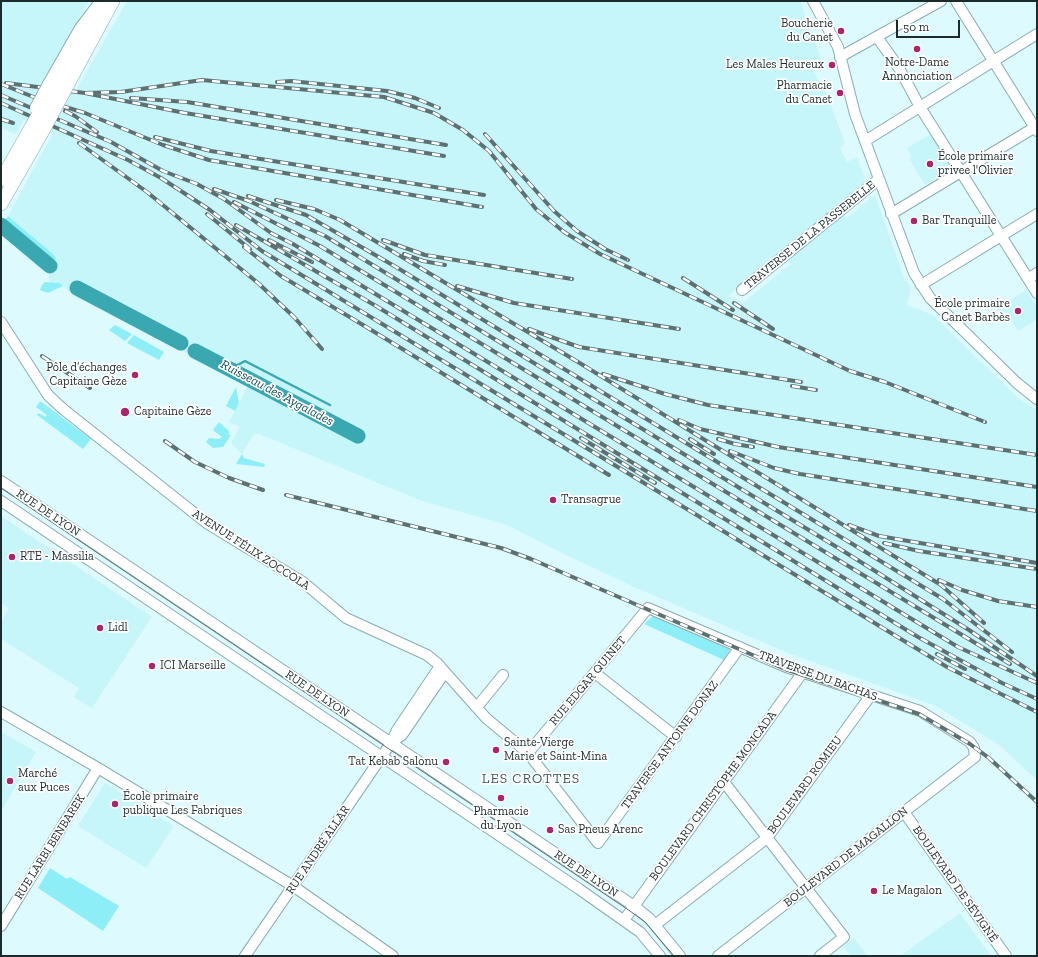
<!DOCTYPE html>
<html>
<head>
<meta charset="utf-8">
<style>
	body { margin:0 }
	#map { position:relative; width:1038px; height:957px; overflow:hidden; background:#ddfbfe; font-family:"Zilla Slab",serif }
	canvas { display:block }
	.frame { position:absolute; inset:0; border:2px solid #1b2a2b; pointer-events:none }
	.scale { position:absolute; left:896px; top:20px; width:64px; height:18px; box-sizing:border-box; border:2px solid #1b2a2b; border-top:0; padding-left:5px; font-size:12px; line-height:14px; white-space:nowrap; color:#1b2a2b; -webkit-text-stroke:3px #fff; paint-order:stroke }
</style>
</head>
<body>
<div id="map">
<canvas width="1038" height="957"></canvas>
<div class="frame"></div>
<div class="scale">50 m</div>
</div>
<script>
const ctx = document.querySelector('canvas').getContext('2d');
ctx.lineJoin = 'round';
function paint(path, color) {
  ctx.fillStyle = color;
  ctx.fill(path, 'evenodd');
}
function shape(rows) {
  const path = new Path2D();
  for (const r of rows) {
    path.moveTo(r[0], r[1]);
    for (let i = 2; i < r.length; i += 2) path.lineTo(r[i], r[i + 1]);
  }
  return path;
}
function strokePath(path, color, width, dash) {
  ctx.strokeStyle = color;
  ctx.lineWidth = width;
  ctx.lineCap = dash ? 'butt' : 'round';
  ctx.setLineDash(dash || []);
  ctx.stroke(path);
}
function drawText(font, color, halo, rows, align = 'center') {
  ctx.font = font + ' "Zilla Slab",serif';
  ctx.lineWidth = 3.5;
  ctx.setLineDash([]);
  ctx.textBaseline = 'middle';
  ctx.strokeStyle = halo;
  ctx.fillStyle = color;
  for (const [text, x, y, turn = 0] of rows) {
    ctx.save();
    ctx.translate(x, y);
    ctx.rotate((+turn || 0) * Math.PI / 180);
    ctx.textAlign = isNaN(turn) ? turn : align;
    if (halo) ctx.strokeText(text, 0, 0);
    ctx.fillText(text, 0, 0);
    ctx.restore();
  }
}
const built = shape([
	[1,1,89,1,43,82,77,89,127,1,800,1,822,61,813,71,827,94,845,144,840,148,847,162,857,157,865,179,863,188,728,296,743,303,791,264,787,258,842,213,847,218,875,195,905,281,907,281,911,289,907,305,933,315,1018,398,1037,410,1037,780,999,745,936,706,788,653,634,587,564,554,507,525,422,501,259,434,253,435,242,454,231,443,240,427,229,422,249,384,124,321,69,291,59,283,49,282,49,274,46,271,54,263,56,258,8,216,53,133,24,120,16,134,1,128],
	[931,134,952,168,925,185,909,159,912,157,907,148],
	[1026,290,1037,307,1037,319,1018,331,1008,314,1003,316,997,308],
	[1,516,152,617,92,708,74,697,79,688,1,639,1,622,9,608,1,603],
	[1,732,36,752,1,811],
	[105,783,174,826,146,868,78,826],
	[960,913,991,956,900,956],
	[854,938,868,956,851,956,843,946]
]);
const green = shape([
	[8,216,54,255,56,258,54,263,5,220],
	[45,282,59,283,63,286,48,293,40,290,42,285],
	[115,325,132,334,125,341,109,330],
	[134,335,164,352,159,360,127,343],
	[236,387,239,403,235,411,226,406],
	[40,401,91,439,83,449,37,415,39,413,45,417,47,415,36,407],
	[219,422,230,432,228,434,231,435,223,447,213,448,206,442,209,438,219,439,222,437,213,430],
	[242,454,244,458,265,464,264,467,236,464],
	[654,615,731,648,724,660,644,624],
	[50,868,67,879,70,877,119,906,103,931,38,888]
]);
const stream = shape([
	[221,364,236,366,245,361,330,405]
]);
const river = shape([
	[1,225,50,266],
	[77,288,181,343],
	[195,351,358,436]
]);
const minor = shape([
	[813,1,838,47,855,114,914,273,930,298,1017,383,1037,399],
	[956,1,1037,131],
	[877,37,899,68,920,107,1037,293],
	[840,57,941,1],
	[48,84,80,28,99,3],
	[865,141,1037,34],
	[891,214,1037,126],
	[1028,279,1037,273],
	[921,285,1037,214],
	[742,290,879,179],
	[1,322,48,395,63,409,208,524,303,582,346,618,427,655,437,663,486,718,528,753,598,843,740,647],
	[1,481,634,906,650,919,680,956],
	[1,501,579,889,640,932,660,956],
	[595,673,676,737],
	[477,707,503,675],
	[1,712,98,768,293,886,393,956],
	[392,742,402,735,445,672],
	[528,753,648,608,786,667,920,711,970,742,974,748,975,757,718,956],
	[724,782,844,937,820,956],
	[904,812,1006,956],
	[624,920,803,672],
	[655,925,767,838,871,695],
	[1,926,98,768],
	[245,956,391,743,397,730,440,666]
]);
const major = shape([
	[56,84,105,1],
	[67,86,113,1],
	[1,180,33,124],
	[1,204,44,129]
]);
const tram = shape([
	[1,488,630,911,645,922,674,956]
]);
const rail = shape([
	[277,82,291,81,387,91,415,98,439,108],
	[6,83,85,93,185,113,444,156],
	[1,84,36,98,85,113,163,145,209,160,482,207],
	[85,93,121,92,202,80,384,97,434,113,463,130,489,151,536,209,564,232,600,254,850,371,885,382,985,422],
	[1,95,111,142,163,171,197,184,224,199,271,233,293,244,958,647,1037,683],
	[131,98,187,102,446,145],
	[1,103,128,160,161,178,210,210,262,251,947,667,1037,712],
	[65,111,75,116,97,132],
	[1,119,13,123],
	[485,134,554,211,577,231,605,249,628,260],
	[155,137,211,151,484,195],
	[79,143,147,192,258,283,294,317,322,349],
	[214,189,249,201,325,236,840,549,969,630,1037,676],
	[248,196,306,215,396,267,943,599,1012,652],
	[276,200,314,209,340,220,578,362,941,585,984,623],
	[234,202,320,246,1010,664],
	[207,214,250,249],
	[236,225,376,306,918,637,1002,683,1037,699],
	[269,240,312,262],
	[383,240,425,255,572,279],
	[244,247,281,276,363,325,609,475],
	[404,254,423,261,445,265],
	[683,278,733,310],
	[457,286,514,303,679,329],
	[734,303,773,329],
	[529,329,579,347,801,382],
	[42,356,90,388],
	[603,374,665,394,708,405,1037,455],
	[792,386,816,390],
	[679,420,700,429,778,447,1037,487],
	[581,438,655,483],
	[690,439,714,454],
	[718,439,735,444,753,447],
	[165,441,195,462,229,478,263,490],
	[730,451,774,468,800,474,1037,511],
	[286,495,501,548,531,559,785,669,919,714,970,744,989,758,1037,802],
	[849,525,879,536,1037,563],
	[884,543,919,551,1037,569],
	[939,580,962,590,998,601,1037,607],
	[937,654,965,669]
]);
const minorBridge = shape([
	[35,108,48,84]
]);
const majorBridge = shape([
	[33,124,56,84],
	[44,129,67,86]
]);
const markers = [
	[841,31,4,"#ab256d"],
	[917,49,4,"#ab256d"],
	[832,65,4,"#ab256d"],
	[840,93,4,"#ab256d"],
	[930,164,4,"#ab256d"],
	[914,221,4,"#ab256d"],
	[1018,311,4,"#ab256d"],
	[135,375,4,"#ab256d"],
	[125,412,5,"#ab256d"],
	[553,500,4,"#ab256d"],
	[12,557,4,"#ab256d"],
	[100,628,4,"#ab256d"],
	[152,666,4,"#ab256d"],
	[496,750,4,"#ab256d"],
	[446,762,4,"#ab256d"],
	[10,781,4,"#ab256d"],
	[501,798,4,"#ab256d"],
	[115,804,4,"#ab256d"],
	[550,830,4,"#ab256d"],
	[874,891,4,"#ab256d"]
];
const poiNames = [
	["Boucherie",833,24,"right"],
	["du Canet",833,38,"right"],
	["Notre-Dame",917,63,"center"],
	["Annonciation",917,77,"center"],
	["Les Males Heureux",824,65,"right"],
	["Pharmacie",832,86,"right"],
	["du Canet",832,100,"right"],
	["École primaire",938,157],
	["privee l'Olivier",938,171],
	["Bar Tranquille",922,221],
	["École primaire",1010,304,"right"],
	["Canet Barbès",1010,318,"right"],
	["Pôle d’échanges",127,368,"right"],
	["Capitaine Gèze",127,382,"right"],
	["Capitaine Gèze",134,412],
	["Transagrue",561,500],
	["RTE - Massilia",20,557],
	["Lidl",108,628],
	["ICI Marseille",160,666],
	["Sainte-Vierge",504,743],
	["Marie et Saint-Mina",504,757],
	["Tat Kebab Salonu",438,762,"right"],
	["Marché",18,774],
	["aux Puces",18,788],
	["École primaire",123,797],
	["publique Les Fabriques",123,811],
	["Pharmacie",501,812,"center"],
	["du Lyon",501,826,"center"],
	["Sas Pneus Arenc",558,830],
	["Le Magalon",882,891]
];
const streetNames = [
	["TRAVERSE DE LA PASSERELLE",810,235,-39],
	["RUE DE LYON",48,513,34],
	["AVENUE FÉLIX ZOCCOLA",251,550,33],
	["TRAVERSE DU BACHAS",818,676,20],
	["RUE EDGAR QUINET",588,681,-50],
	["RUE DE LYON",317,694,34],
	["TRAVERSE ANTOINE DONAZ",670,745,-54],
	["BOULEVARD ROMIEU",805,785,-54],
	["BOULEVARD CHRISTOPHE MONCADA",713,796,-54],
	["RUE LARBI BENBAREK",50,847,-58],
	["RUE ANDRÉ ALLAR",318,850,-56],
	["BOULEVARD DE MAGALLON",846,857,-38],
	["RUE DE LYON",586,874,34],
	["BOULEVARD DE SÉVIGNÉ",955,884,55]
];
const waterNames = [
	["Ruisseau des Aygalades",277,393,28]
];
const quarterNames = [
	["LES CROTTES",531,779]
];
paint(built, '#c6f5fa');
paint(green, '#8deef7');
strokePath(stream, '#3aa8b1', 2.5);
strokePath(river, '#3aa8b1', 15);
strokePath(minor, '#89acb0', 12);
strokePath(major, '#89acb0', 14);
strokePath(minor, '#fff', 10);
strokePath(major, '#fff', 13);
strokePath(tram, '#5d7172', 1);
strokePath(rail, '#5d7172', 4);
strokePath(rail, '#fff', 2.5, [8]);
strokePath(minorBridge, '#89acb0', 12, []);
strokePath(majorBridge, '#89acb0', 14, []);
strokePath(minorBridge, '#fff', 10);
strokePath(majorBridge, '#fff', 13);
for (const [x, y, r, color] of markers) {
  const dot = new Path2D();
  dot.arc(x, y, r, 0, 2 * Math.PI);
  ctx.fillStyle = color;
  ctx.fill(dot);
  strokePath(dot, '#fff', 1.5);
}
drawText('12px', '#1b2a2b', '#fff', poiNames, 'left');
drawText('12px', '#1b2a2b', '#fff', streetNames);
drawText('italic 13px', '#0d4e53', '#fff', waterNames);
ctx.letterSpacing = '1px';
drawText('14px', '#38595c', '#fff', quarterNames);
ctx.letterSpacing = '0px';
</script>
</body>
</html>
